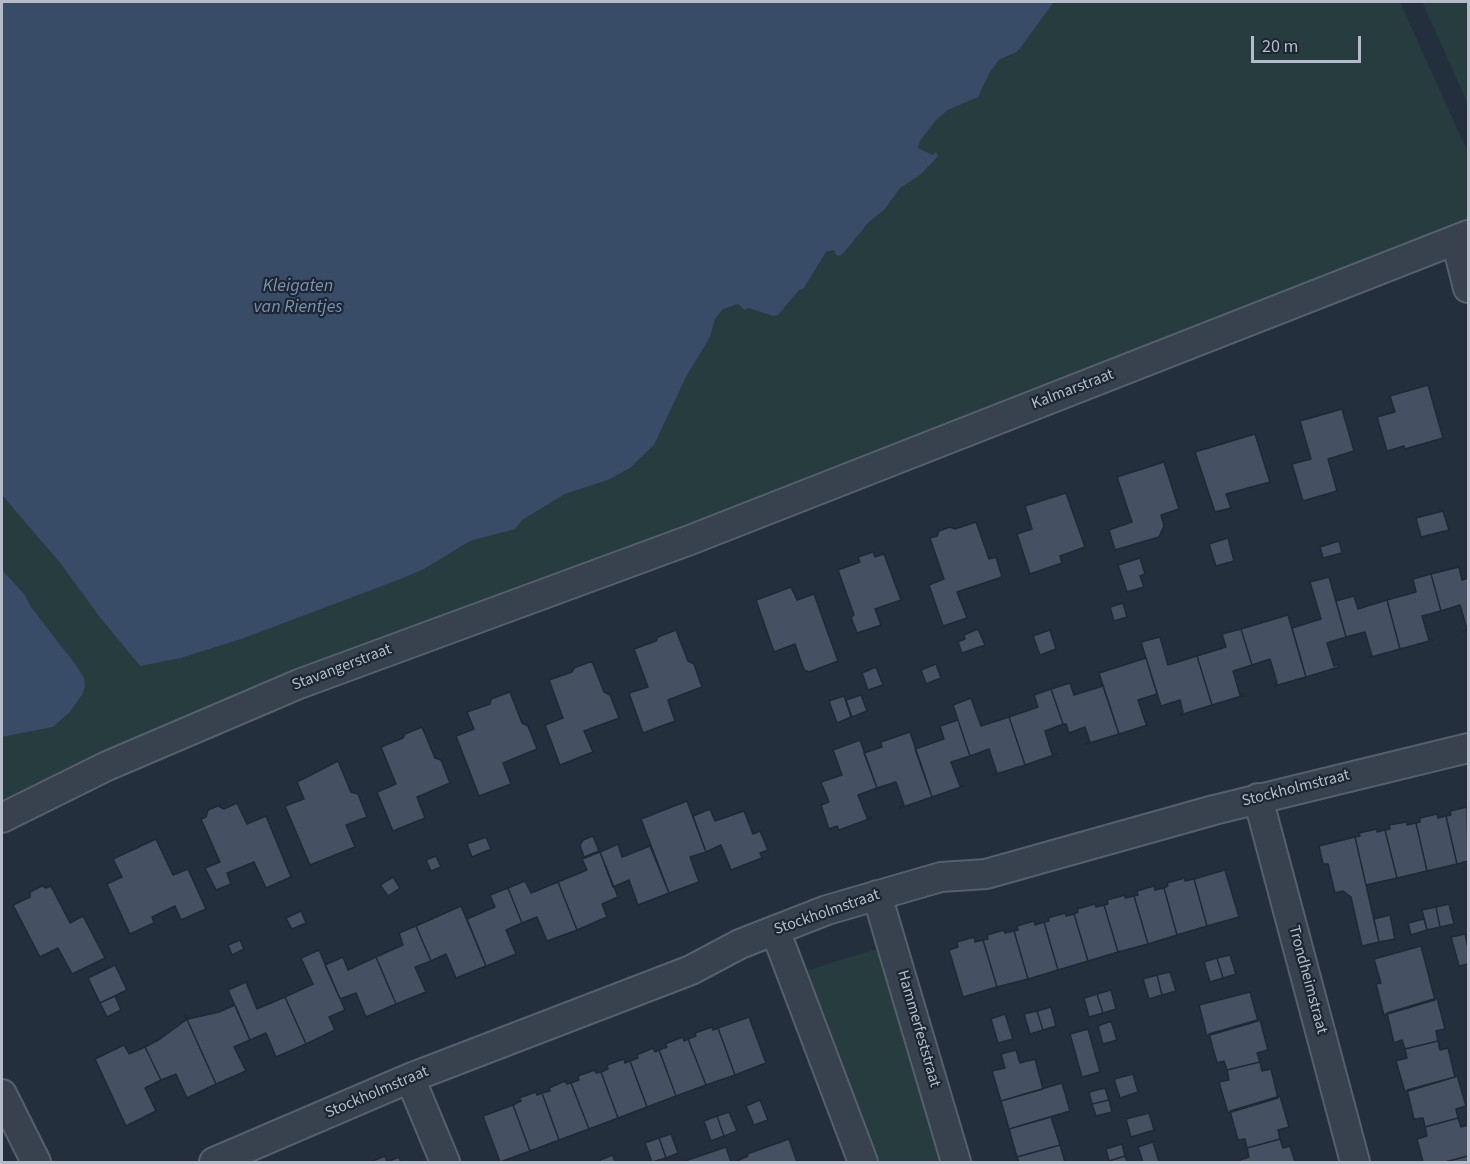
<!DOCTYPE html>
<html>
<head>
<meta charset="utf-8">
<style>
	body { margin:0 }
	#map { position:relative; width:1470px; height:1164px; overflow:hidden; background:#242f3e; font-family:"Source Sans 3",sans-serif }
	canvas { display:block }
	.frame { position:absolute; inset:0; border:3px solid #b4bcc9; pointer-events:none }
	.scale { position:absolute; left:1251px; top:36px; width:110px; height:27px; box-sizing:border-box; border:3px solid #b4bcc9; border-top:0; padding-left:8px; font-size:18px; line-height:21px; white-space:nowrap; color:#b4bcc9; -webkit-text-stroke:4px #1d2633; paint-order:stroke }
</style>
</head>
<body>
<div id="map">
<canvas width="1470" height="1164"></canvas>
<div class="frame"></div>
<div class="scale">20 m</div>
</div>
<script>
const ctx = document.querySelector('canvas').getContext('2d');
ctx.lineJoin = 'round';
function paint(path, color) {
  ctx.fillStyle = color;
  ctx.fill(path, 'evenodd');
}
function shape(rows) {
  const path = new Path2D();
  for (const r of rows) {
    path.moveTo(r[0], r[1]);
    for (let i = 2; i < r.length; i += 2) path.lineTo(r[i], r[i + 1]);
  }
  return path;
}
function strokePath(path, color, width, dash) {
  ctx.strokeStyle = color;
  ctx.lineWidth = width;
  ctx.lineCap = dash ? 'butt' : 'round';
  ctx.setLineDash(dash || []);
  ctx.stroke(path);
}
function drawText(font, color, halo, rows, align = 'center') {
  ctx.font = font + ' "Source Sans 3",sans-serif';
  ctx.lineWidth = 4.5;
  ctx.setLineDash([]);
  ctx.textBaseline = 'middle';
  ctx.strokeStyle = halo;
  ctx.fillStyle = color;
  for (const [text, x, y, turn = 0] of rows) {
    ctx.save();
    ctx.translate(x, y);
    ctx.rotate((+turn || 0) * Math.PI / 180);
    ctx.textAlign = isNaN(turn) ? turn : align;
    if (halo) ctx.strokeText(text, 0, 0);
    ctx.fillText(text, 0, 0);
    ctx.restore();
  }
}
const green = shape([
	[1054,2,1400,2,1468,153,1468,225,2,806,2,737,53,727,70,712,82,695,76,665,31,607,25,595,2,570,2,495,61,564,98,615,140,666,181,658,244,638,424,569,470,541,515,529,522,520,551,501,565,494,608,480,630,468,654,445,686,377,710,337,715,319,723,309,738,304,745,309,748,308,771,315,780,311,799,290,804,288,826,252,834,250,840,256,846,250,868,223,885,209,900,188,920,175,933,155,918,148,920,141,936,120,948,110,978,97,990,72,999,60,1011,56],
	[1422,2,1468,2,1468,104,1434,28],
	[883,947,945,1162,873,1162,802,972]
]);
const water = shape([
	[2,2,1054,2,1017,52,999,60,990,72,978,97,948,110,936,120,920,141,918,148,933,155,936,152,938,156,920,175,900,188,885,209,868,223,846,250,840,256,836,255,834,250,826,252,804,288,799,290,778,315,773,316,748,308,745,310,738,304,723,309,715,319,710,337,686,377,654,445,630,468,608,480,565,494,522,520,515,529,470,541,424,569,403,578,244,638,181,658,140,666,98,615,61,564,2,495],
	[2,570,25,595,31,607,76,665,84,678,85,686,82,695,70,712,53,727,2,737]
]);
const building = shape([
	[1428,385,1443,438,1405,449,1404,446,1387,451,1377,417,1395,412,1390,396,1428,385],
	[1342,409,1354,451,1328,459,1337,491,1303,501,1292,464,1311,459,1300,421,1342,409],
	[1255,434,1270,482,1226,494,1231,508,1215,512,1195,452,1255,434],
	[1164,462,1179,509,1161,515,1164,526,1159,537,1115,550,1109,530,1132,522,1117,477,1164,462],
	[1066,493,1085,547,1060,556,1062,563,1030,574,1017,534,1032,529,1025,506,1066,493],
	[1443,511,1449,530,1421,537,1416,518,1443,511],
	[976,522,989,559,996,557,1002,577,957,592,967,618,943,626,929,585,944,579,930,538,937,536,939,531,950,527,955,529,976,522],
	[1228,538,1234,561,1216,566,1209,544,1228,538],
	[1339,541,1342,553,1323,558,1320,547,1339,541],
	[873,552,875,557,884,554,901,600,875,609,881,625,857,633,851,617,854,615,838,570,860,562,858,557,873,552],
	[1140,558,1145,574,1140,576,1144,587,1127,592,1118,565,1140,558],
	[1459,567,1462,580,1468,578,1468,630,1463,632,1467,629,1460,605,1441,611,1431,574,1459,567],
	[1431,574,1441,611,1422,616,1429,640,1433,640,1400,649,1387,600,1416,592,1413,579,1431,574],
	[1329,577,1346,637,1327,643,1334,666,1339,665,1339,667,1306,677,1292,628,1321,619,1310,582,1329,577],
	[791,587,797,600,814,594,838,661,809,672,804,670,795,644,774,652,756,600,791,587],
	[1354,596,1358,609,1387,600,1400,649,1368,658,1372,656,1365,632,1346,637,1336,601,1354,596],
	[1123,603,1127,617,1114,621,1110,607,1123,603],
	[1288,615,1306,677,1274,686,1277,683,1270,659,1252,665,1241,629,1288,615],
	[978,629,985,645,962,653,958,642,965,639,964,635,978,629],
	[1241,629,1252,665,1233,671,1240,695,1244,693,1245,695,1212,705,1197,656,1226,647,1222,634,1241,629],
	[676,630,688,661,694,664,702,687,668,700,675,721,643,733,629,693,648,687,634,649,656,641,658,637,676,630],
	[1050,630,1056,649,1040,655,1033,636,1050,630],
	[1160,637,1168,665,1197,656,1212,705,1180,715,1183,712,1180,700,1161,706,1141,642,1160,637],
	[1146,658,1157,694,1138,700,1146,724,1150,722,1151,724,1119,734,1099,673,1146,658],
	[592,661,604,692,610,695,619,718,584,731,593,752,560,765,545,725,563,718,549,680,572,672,574,668,592,661],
	[936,664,941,678,926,684,921,670,936,664],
	[876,667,883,685,868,690,862,673,876,667],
	[1070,683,1074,695,1103,686,1119,734,1086,744,1090,742,1085,727,1069,733,1066,724,1063,724,1051,689,1070,683],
	[1051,689,1063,724,1045,731,1052,754,1057,754,1025,765,1009,717,1038,707,1034,695,1051,689],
	[510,692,522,723,528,726,537,749,503,763,511,784,479,796,456,736,474,729,467,712,490,704,491,699,510,692],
	[861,695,867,711,852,717,846,700,861,695],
	[844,696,851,717,837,723,829,701,844,696],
	[971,698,981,726,1009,717,1025,765,993,775,997,773,989,749,970,756,953,705,971,698],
	[958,720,970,756,951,762,960,786,964,786,932,797,915,749,944,739,940,726,958,720],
	[422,727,435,758,441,760,450,783,417,797,425,818,393,831,377,792,396,784,381,747,403,738,405,734,422,727],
	[910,732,932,797,900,808,900,806,904,805,896,782,877,788,864,753,882,747,881,742,910,732],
	[860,740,877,788,858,795,867,818,872,818,839,830,837,826,829,829,821,805,829,802,821,782,842,775,833,750,860,740],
	[338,761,351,792,358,794,367,817,346,825,355,847,310,865,285,806,304,799,297,782,338,761],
	[687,801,706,852,690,857,699,882,669,893,641,819,687,801],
	[237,803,247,824,266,816,291,877,266,888,254,862,227,873,231,884,216,890,205,868,220,862,201,819,206,817,208,810,218,806,224,809,237,803],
	[1467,807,1468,861,1457,864,1446,816,1451,815,1450,811,1467,807],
	[710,809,715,821,744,811,753,834,760,831,768,850,760,853,762,858,731,870,721,845,706,852,693,816,710,809],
	[1437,814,1438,818,1446,816,1457,864,1427,871,1416,823,1420,822,1420,818,1437,814],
	[1407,822,1407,825,1416,823,1427,871,1397,878,1385,830,1390,829,1389,825,1407,822],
	[1377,829,1377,832,1385,830,1397,878,1366,885,1355,837,1360,836,1359,833,1377,829],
	[593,836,599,851,584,857,580,845,583,840,593,836],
	[486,837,491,849,472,857,467,844,486,837],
	[1355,837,1379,942,1362,946,1351,897,1343,891,1335,893,1328,864,1323,864,1319,846,1355,837],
	[156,839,173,875,188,869,206,909,181,920,175,906,152,917,154,923,130,934,107,884,122,877,113,859,156,839],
	[618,844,622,857,650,846,669,893,638,905,629,880,613,887,600,852,618,844],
	[600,852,618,897,602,904,607,917,577,930,558,882,587,870,582,859,600,852],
	[436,856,441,867,431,871,426,860,436,856],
	[1225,870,1239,917,1207,926,1194,879,1225,870],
	[393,877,400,888,388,896,380,885,393,877],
	[1185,878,1185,881,1194,879,1207,926,1177,935,1164,888,1168,886,1167,883,1185,878],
	[525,881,531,893,558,882,577,930,547,941,537,917,522,923,508,888,525,881],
	[42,886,46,888,51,886,70,923,83,916,105,958,72,974,58,948,40,957,13,905,30,897,30,892,42,886],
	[1154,886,1155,890,1164,888,1177,935,1148,944,1134,896,1138,895,1137,891,1154,886],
	[508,888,522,923,506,930,516,954,486,966,467,919,495,907,490,895,508,888],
	[1125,895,1125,898,1134,896,1148,944,1118,952,1104,905,1108,904,1107,900,1125,895],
	[1095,904,1096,907,1104,905,1118,952,1088,961,1074,914,1078,912,1077,909,1095,904],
	[1449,904,1454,924,1440,927,1436,907,1449,904],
	[461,906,486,966,456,978,446,954,431,961,416,926,461,906],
	[1436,907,1440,927,1427,930,1422,910,1436,907],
	[301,911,306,923,292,929,286,918,301,911],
	[1065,913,1066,916,1074,914,1088,961,1058,970,1044,922,1049,921,1048,918,1065,913],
	[1390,915,1395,939,1379,942,1374,919,1390,915],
	[1424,919,1427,930,1411,935,1408,923,1424,919],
	[1034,921,1035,925,1044,922,1058,970,1028,979,1014,931,1018,930,1017,926,1034,921],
	[416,926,431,961,415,967,426,992,396,1004,376,957,403,945,399,933,416,926],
	[1004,930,1005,933,1014,931,1028,979,997,987,983,940,988,939,987,935,1004,930],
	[1465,934,1468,948,1468,964,1459,966,1451,937,1465,934],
	[974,937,975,942,983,940,997,987,963,997,949,950,958,947,957,942,974,937],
	[240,940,244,949,232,955,228,945,240,940],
	[1421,946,1435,1000,1384,1015,1376,984,1381,983,1374,959,1421,946],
	[319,950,345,1010,329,1017,335,1030,306,1044,285,997,313,984,301,958,319,950],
	[1230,955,1236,974,1223,978,1217,958,1230,955],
	[343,957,348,970,376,957,396,1004,366,1017,356,993,340,999,325,965,343,957],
	[1217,958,1223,978,1210,982,1204,962,1217,958],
	[115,965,127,990,100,1003,88,978,115,965],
	[1170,972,1176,991,1162,995,1157,975,1170,972],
	[1157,975,1162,995,1149,999,1143,979,1157,975],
	[246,982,257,1009,285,997,306,1044,276,1057,266,1033,250,1040,228,990,246,982],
	[1111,990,1116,1009,1103,1013,1097,994,1111,990],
	[1250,992,1258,1021,1207,1036,1199,1005,1250,992],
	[1097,994,1103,1013,1089,1017,1084,998,1097,994],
	[115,996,121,1010,107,1017,100,1003,115,996],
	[1437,998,1445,1029,1436,1031,1438,1041,1405,1049,1402,1040,1394,1043,1387,1013,1437,998],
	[235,1005,250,1040,234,1047,246,1071,216,1084,185,1015,188,1019,219,1012,235,1005],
	[1051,1007,1056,1026,1043,1030,1037,1011,1051,1007],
	[1037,1011,1043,1030,1030,1034,1024,1014,1037,1011],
	[1005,1014,1013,1039,998,1043,991,1019,1005,1014],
	[185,1015,216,1084,187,1098,176,1074,161,1080,145,1047,160,1039,186,1020,185,1015],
	[749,1017,766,1063,735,1075,718,1028,749,1017],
	[1257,1020,1260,1020,1268,1050,1257,1053,1260,1062,1227,1070,1224,1061,1217,1063,1209,1034,1257,1020],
	[1111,1021,1117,1040,1103,1044,1098,1026,1111,1021],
	[712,1027,713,1030,718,1028,735,1075,706,1085,688,1039,696,1036,695,1033,712,1027],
	[1088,1029,1100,1072,1082,1077,1070,1034,1088,1029],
	[683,1037,684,1041,688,1039,706,1085,676,1096,659,1050,667,1047,665,1044,683,1037],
	[1438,1041,1440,1050,1448,1048,1455,1077,1405,1092,1396,1061,1407,1058,1405,1049,1438,1041],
	[124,1045,129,1054,145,1047,161,1080,145,1088,156,1111,126,1126,95,1059,124,1045],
	[653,1048,655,1052,659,1050,676,1096,647,1107,630,1061,638,1058,637,1055,653,1048],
	[1016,1050,1020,1063,1035,1059,1043,1089,1001,1101,992,1071,1005,1068,1001,1054,1016,1050],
	[624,1059,625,1063,630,1061,647,1107,618,1118,601,1072,608,1069,607,1065,624,1059],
	[1260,1062,1262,1071,1271,1069,1278,1098,1228,1113,1219,1082,1229,1080,1227,1070,1260,1062],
	[595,1070,596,1073,601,1072,618,1118,589,1129,571,1083,579,1080,578,1076,595,1070],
	[1133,1074,1138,1092,1120,1098,1114,1079,1133,1074],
	[1457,1075,1466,1106,1456,1109,1458,1118,1425,1127,1423,1118,1414,1119,1407,1090,1455,1077,1457,1075],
	[565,1081,567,1084,571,1083,589,1129,559,1140,542,1093,550,1091,549,1088,565,1081],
	[1062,1083,1070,1111,1009,1129,1001,1101,1062,1083],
	[1105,1088,1109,1100,1092,1104,1089,1092,1105,1088],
	[536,1092,537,1095,542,1093,559,1140,530,1151,513,1105,521,1101,519,1098,536,1092],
	[1280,1096,1289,1127,1278,1130,1280,1139,1247,1148,1245,1139,1238,1140,1230,1111,1280,1096],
	[760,1100,768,1120,754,1125,746,1106,760,1100],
	[1109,1100,1112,1112,1096,1116,1092,1104,1109,1100],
	[513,1105,530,1151,500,1162,483,1116,513,1105],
	[729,1112,737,1131,724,1136,717,1116,729,1112],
	[1149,1113,1154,1130,1131,1137,1126,1119,1149,1113],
	[717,1116,724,1136,711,1141,704,1121,717,1116],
	[1051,1117,1060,1145,1017,1157,1009,1129,1051,1117],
	[1458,1118,1461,1127,1468,1125,1468,1156,1445,1162,1423,1162,1417,1139,1427,1136,1425,1127,1458,1118],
	[671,1134,678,1153,666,1158,659,1138,671,1134],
	[659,1138,666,1158,652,1162,645,1143,659,1138],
	[789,1139,797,1162,738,1162,737,1161,748,1156,747,1154,789,1139],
	[1280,1139,1283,1148,1290,1146,1295,1162,1240,1162,1240,1160,1249,1157,1247,1148,1280,1139],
	[1153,1142,1159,1162,1143,1162,1138,1147,1153,1142],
	[1122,1144,1125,1156,1109,1161,1106,1149,1122,1144],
	[1060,1145,1065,1162,1019,1162,1017,1157,1060,1145],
	[726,1147,731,1162,686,1162,685,1161,726,1147],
	[613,1155,615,1162,601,1162,600,1160,613,1155],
	[385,1156,387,1162,399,1157,401,1162,370,1162,385,1156],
	[1125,1156,1127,1162,1104,1162,1109,1161,1125,1156],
	[1468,1156,1468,1162,1445,1162,1468,1156]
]);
const street = shape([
	[1456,240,1468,288],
	[1258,798,1355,1162],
	[2,818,107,766,299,684,690,540,1468,235],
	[877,895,956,1162],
	[775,930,863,1162],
	[410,1078,445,1162],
	[2,1094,36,1162],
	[214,1162,410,1078,691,970,740,944,827,910,941,877,986,874,1214,810,1468,748]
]);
const streetNames = [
	["Kalmarstraat",1073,390,-21],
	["Stavangerstraat",342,668,-21],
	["Stockholmstraat",1296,789,-14],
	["Stockholmstraat",827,913,-19],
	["Trondheimstraat",1307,980,75],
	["Hammerfeststraat",918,1029,74],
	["Stockholmstraat",377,1093,-23]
];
const waterNames = [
	["Kleigaten",298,287],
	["van Rientjes",298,308]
];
paint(green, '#263c3f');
paint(water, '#394c67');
paint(building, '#455162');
strokePath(building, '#1f2835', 1.5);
strokePath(street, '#565f6c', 32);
strokePath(street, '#38414e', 28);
drawText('16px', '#b4bcc9', '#1d2633', streetNames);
drawText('italic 18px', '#7c92b1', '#1d2633', waterNames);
</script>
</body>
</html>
